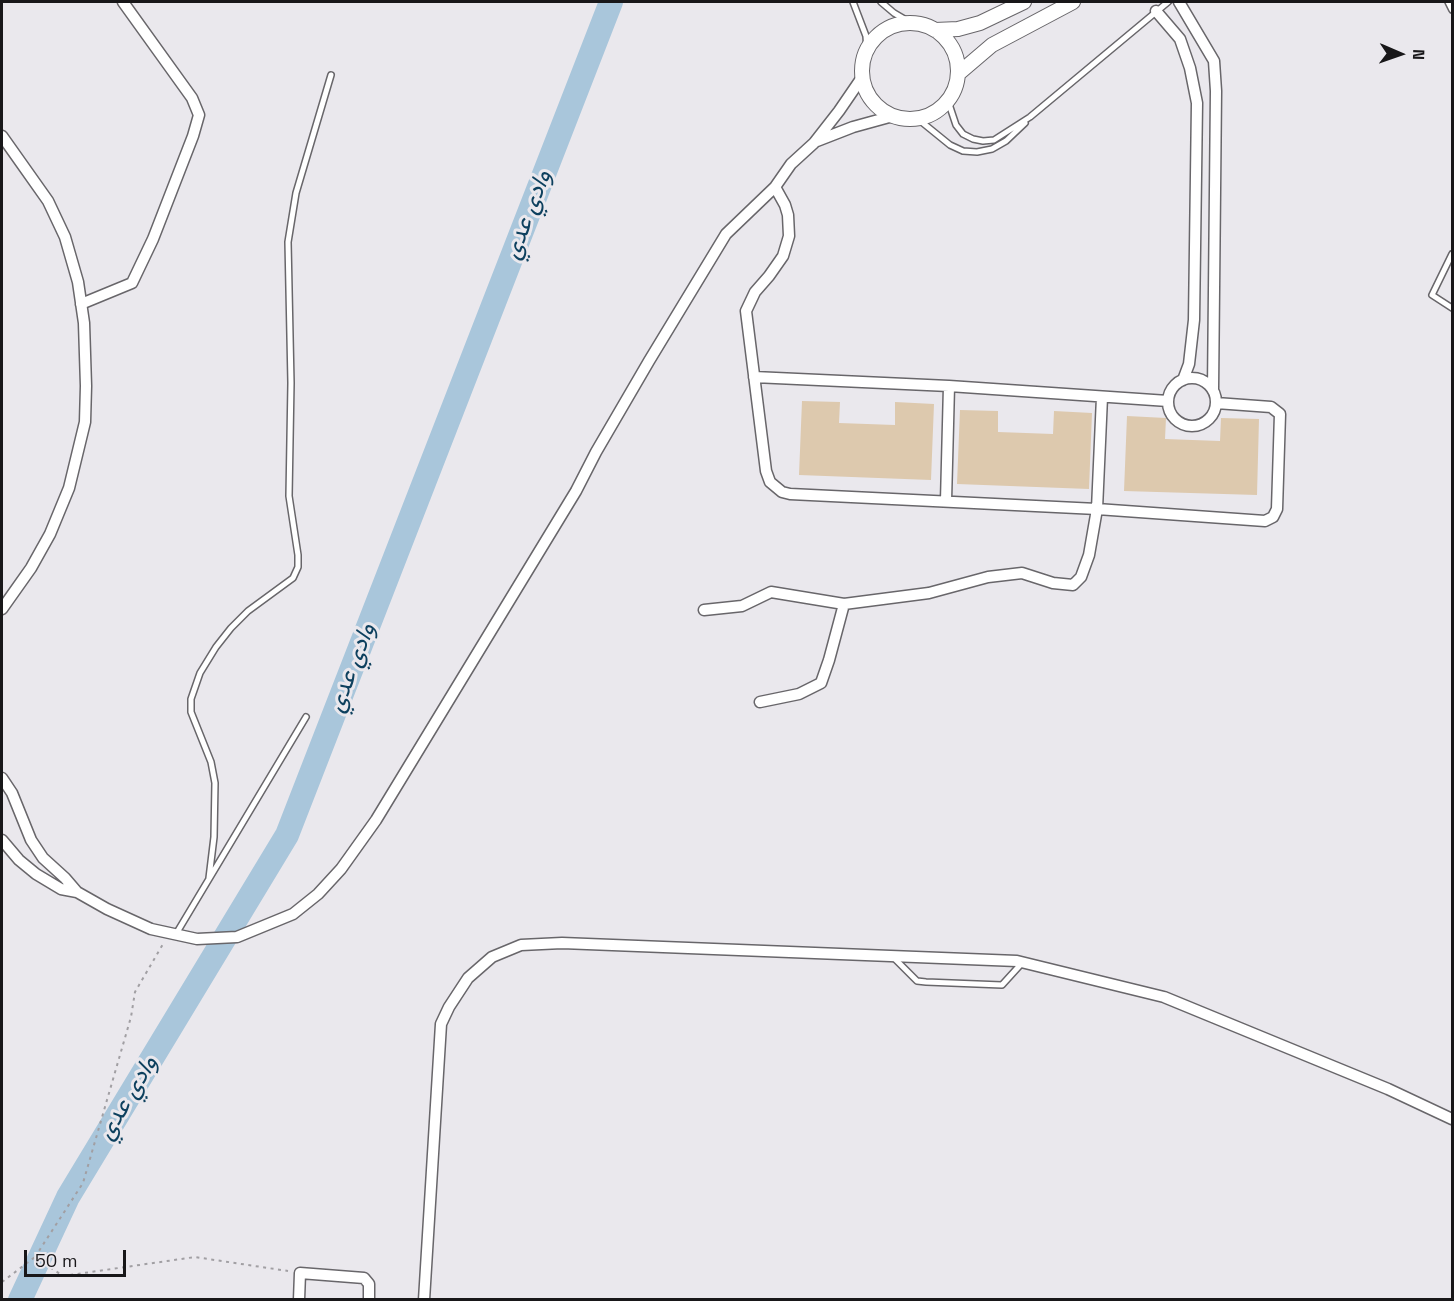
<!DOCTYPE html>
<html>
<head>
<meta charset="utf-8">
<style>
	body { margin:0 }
	#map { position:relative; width:1454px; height:1301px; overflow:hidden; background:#eae8ed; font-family:"Space Grotesk",sans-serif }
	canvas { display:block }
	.frame { position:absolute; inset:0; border:3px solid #181719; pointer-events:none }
	.north { position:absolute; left:1370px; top:24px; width:60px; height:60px; -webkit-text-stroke:4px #eae8ed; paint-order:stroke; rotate:92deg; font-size:16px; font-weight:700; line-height:24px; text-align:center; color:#181719 }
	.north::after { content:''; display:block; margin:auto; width:21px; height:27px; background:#181719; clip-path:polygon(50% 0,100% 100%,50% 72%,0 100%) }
	.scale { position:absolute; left:24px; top:1250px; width:102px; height:27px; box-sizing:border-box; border:3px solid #181719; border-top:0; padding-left:8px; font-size:18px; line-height:21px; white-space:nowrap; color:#181719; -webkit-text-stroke:4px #eae8ed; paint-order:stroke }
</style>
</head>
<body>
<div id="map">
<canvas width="1454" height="1301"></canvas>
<div class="frame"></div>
<div class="north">N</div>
<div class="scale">50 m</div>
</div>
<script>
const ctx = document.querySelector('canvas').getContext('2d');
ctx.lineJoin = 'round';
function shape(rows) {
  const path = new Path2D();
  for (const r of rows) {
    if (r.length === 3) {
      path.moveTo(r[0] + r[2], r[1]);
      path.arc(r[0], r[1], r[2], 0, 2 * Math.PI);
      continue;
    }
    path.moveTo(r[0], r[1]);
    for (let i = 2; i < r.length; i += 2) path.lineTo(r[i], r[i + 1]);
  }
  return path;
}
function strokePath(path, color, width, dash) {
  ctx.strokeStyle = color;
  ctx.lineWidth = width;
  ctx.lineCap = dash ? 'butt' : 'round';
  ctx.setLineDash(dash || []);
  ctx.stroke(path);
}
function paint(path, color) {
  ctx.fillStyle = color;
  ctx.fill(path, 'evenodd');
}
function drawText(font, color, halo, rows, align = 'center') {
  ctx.font = font + ' "Space Grotesk",Vazirmatn,sans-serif';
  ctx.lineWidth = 6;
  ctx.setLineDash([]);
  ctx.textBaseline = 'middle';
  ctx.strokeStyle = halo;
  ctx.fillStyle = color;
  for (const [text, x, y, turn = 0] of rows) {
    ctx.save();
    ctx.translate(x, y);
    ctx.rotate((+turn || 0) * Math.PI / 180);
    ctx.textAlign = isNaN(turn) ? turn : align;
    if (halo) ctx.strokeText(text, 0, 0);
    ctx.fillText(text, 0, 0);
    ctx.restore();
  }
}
const river = shape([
	[20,1300,68,1197,287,835,611,2]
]);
const building = shape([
	[802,401,840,402,839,423,895,425,895,402,934,404,931,480,799,475],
	[960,410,998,411,998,432,1053,434,1054,411,1092,413,1089,489,957,484],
	[1127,416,1166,418,1165,439,1220,441,1221,418,1259,419,1257,495,1124,491]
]);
const path = shape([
	[35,1257,83,1183,131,1017,135,992,163,944],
	[2,1282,35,1257,63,1276,195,1257,288,1271]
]);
const service = shape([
	[853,2,866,36,867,51],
	[881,2,894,13,911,23],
	[1448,2,1452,10],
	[948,101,956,125,963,134,973,139,983,141,994,140,1030,117,1168,2],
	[918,119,950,145,963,151,977,152,992,149,1006,141,1025,123],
	[1452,254,1432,295,1452,308],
	[209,878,214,837,215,783,211,762,191,712,191,699,200,673,216,647,231,628,248,611,293,578,298,567,298,555,289,496,291,383,288,242,296,193,331,75],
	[176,934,306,717],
	[893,957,917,981,926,982,1002,985,1022,963]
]);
const minor = shape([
	[1179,2,1214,61,1216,91,1213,390],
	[1156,11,1180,39,1190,68,1197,103,1194,320,1189,364,1183,380],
	[2,136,48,201,65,237,78,282,84,323,86,386,85,422,69,488,50,534,31,568,2,609],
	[817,141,853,127,893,116],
	[775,187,785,205,788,215,789,236,783,256,769,276,755,292,746,311,766,471,770,482,782,492,790,494,1097,509,1265,521,1273,517,1277,509,1280,414,1271,407,1216,403],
	[81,304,132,283,153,239,193,136,199,115,192,98,123,2],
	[754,377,949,386,1168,401],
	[1192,402,24],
	[946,501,949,386],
	[704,610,742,606,771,592,844,604,929,593,988,577,1022,573,1053,583,1073,585,1081,577,1089,555,1097,509,1102,397],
	[760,702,799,694,821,683,829,660,844,604],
	[2,778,12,793,31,840,43,858,65,878,77,892],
	[2,840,19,860,36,874,61,889,77,892,107,909,151,929,197,939,237,937,293,914,318,894,341,869,376,820,576,491,596,452,649,361,726,234,775,187,791,164,814,143,839,111,863,76],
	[299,1300,300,1273,364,1278,369,1284,369,1300],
	[424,1300,441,1024,449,1007,468,978,492,957,521,945,562,943,1017,961,1164,997,1388,1089,1452,1119]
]);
const tertiary = shape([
	[910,71,48],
	[935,30,958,29,980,23,1024,2],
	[958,74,992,45,1073,2]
]);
const waterNames = [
	["وادي عدي",528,215,-69],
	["وادي عدي",352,668,-69],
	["وادي عدي",128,1098,-59]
];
strokePath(river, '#a9c6db', 24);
paint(building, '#ddc9ae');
strokePath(service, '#68666a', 8);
strokePath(minor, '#68666a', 13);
strokePath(tertiary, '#68666a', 16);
strokePath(path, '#a19fa3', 2, [3, 4.5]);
strokePath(service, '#fff', 5);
strokePath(minor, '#fff', 10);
strokePath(tertiary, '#fff', 14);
drawText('italic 24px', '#0d405e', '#eae8ed', waterNames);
</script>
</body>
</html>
